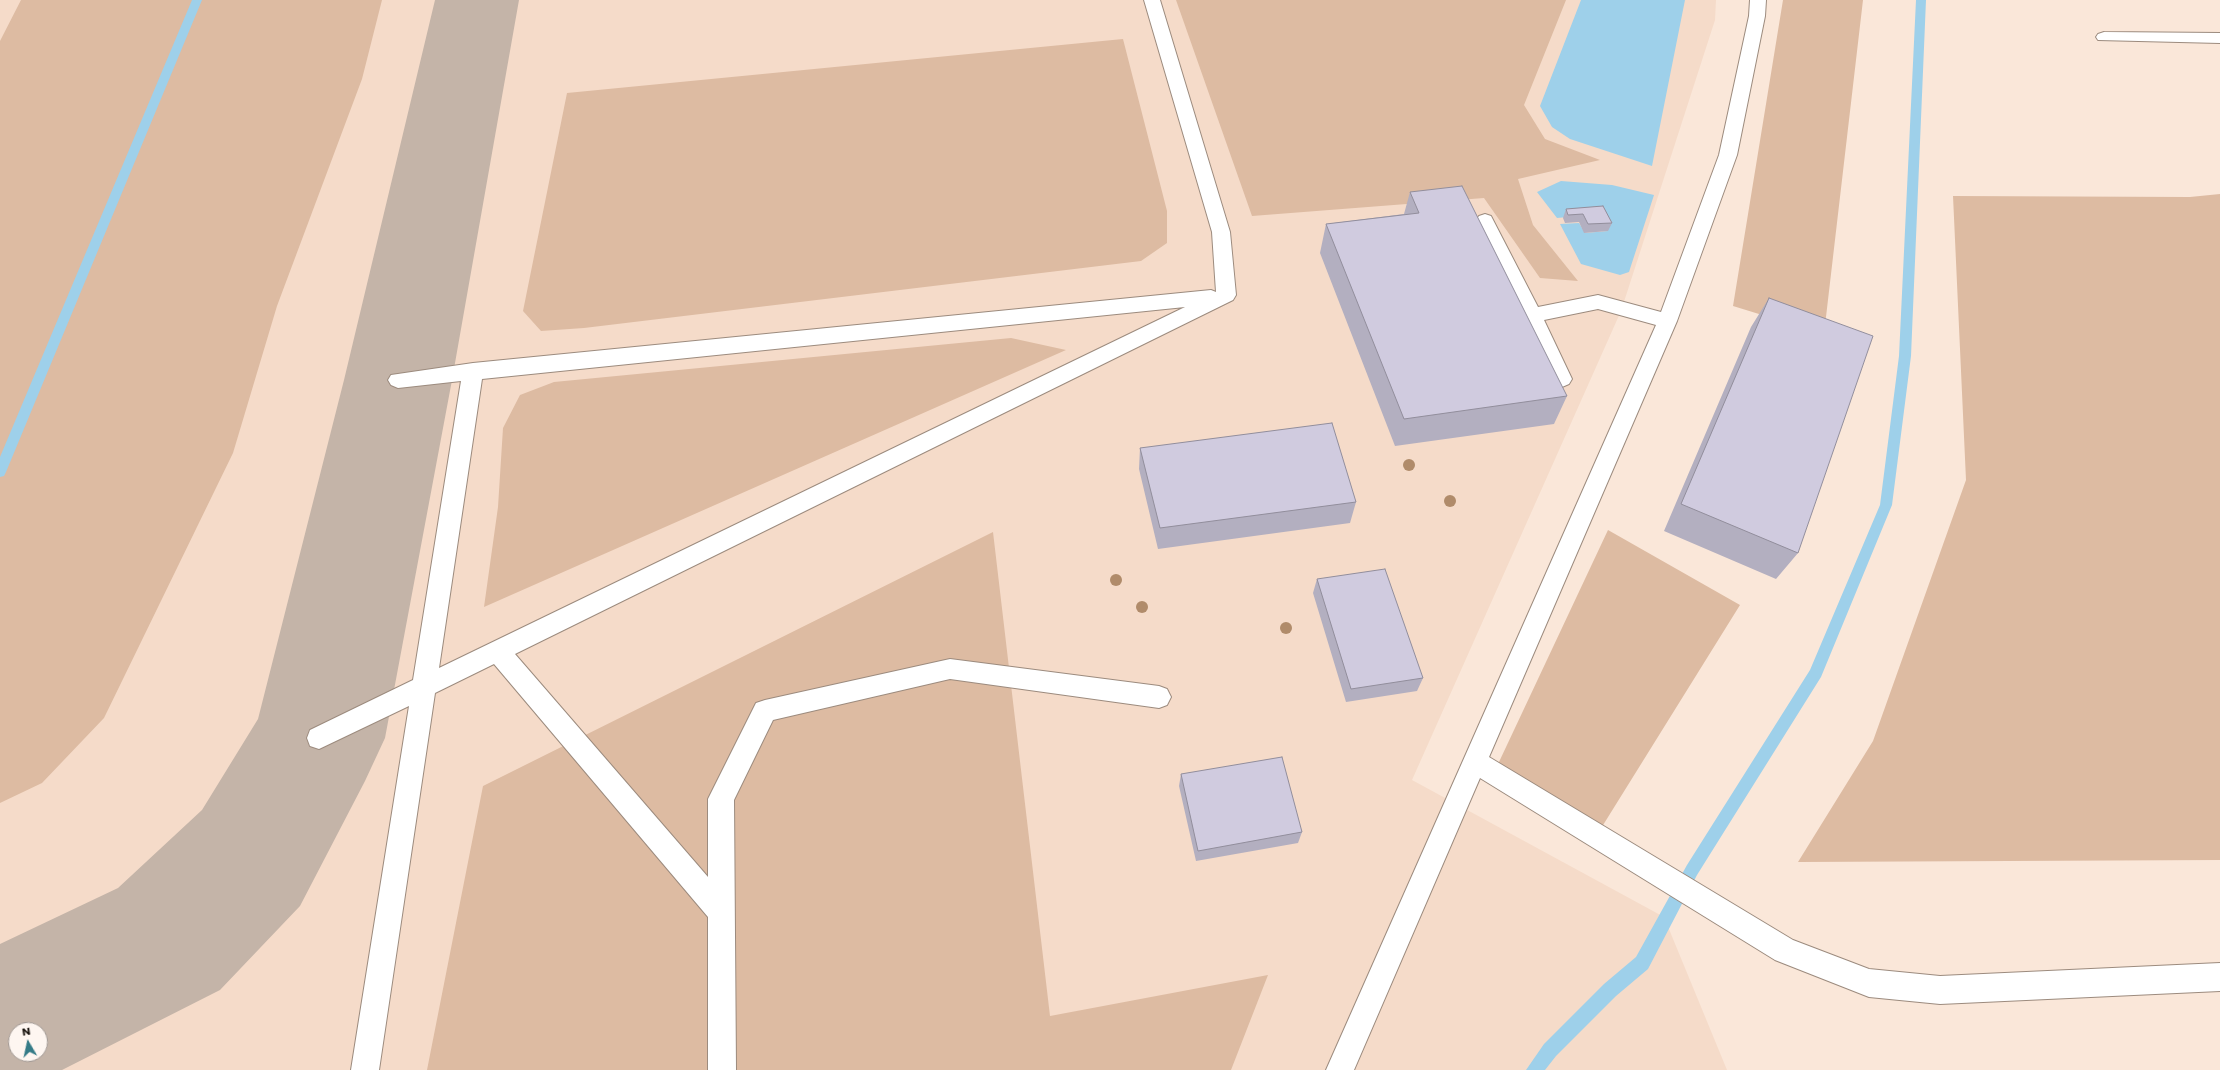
<!DOCTYPE html>
<html>
<head>
<meta charset="utf-8">
<style>
	body { margin:0 }
	#map { position:relative; width:2220px; height:1070px; overflow:hidden; background:#fae7d9; font-family:Poppins,sans-serif }
	canvas { display:block }
	.north { position:absolute; left:8px; top:1022px; width:40px; height:40px; box-sizing:border-box; background:#fef6f1; border:1px solid #a29a95; border-radius:50%; rotate:351deg; font-size:11px; font-weight:700; line-height:16px; text-align:center; color:#17110c }
	.north::after { content:''; display:block; margin:auto; width:14px; height:18px; background:#357b87; clip-path:polygon(50% 0,100% 100%,50% 72%,0 100%) }
</style>
</head>
<body>
<div id="map">
<canvas width="2220" height="1070"></canvas>
<div class="north">N</div>
</div>
<script>
const ctx = document.querySelector('canvas').getContext('2d');
ctx.lineJoin = 'round';
function paint(path, color) {
  ctx.fillStyle = color;
  ctx.fill(path, 'evenodd');
}
function shape(rows) {
  const path = new Path2D();
  for (const r of rows) {
    path.moveTo(r[0], r[1]);
    for (let i = 2; i < r.length; i += 2) path.lineTo(r[i], r[i + 1]);
  }
  return path;
}
function strokePath(path, color, width, dash) {
  ctx.strokeStyle = color;
  ctx.lineWidth = width;
  ctx.lineCap = dash ? 'butt' : 'round';
  ctx.setLineDash(dash || []);
  ctx.stroke(path);
}
const built = shape([
	[0,0,1716,0,1715,20,1621,311,1412,780,1664,917,1727,1070,0,1070],
	[16,1030,40,1030,40,1054,16,1054]
]);
const green = shape([
	[21,0,382,0,362,79,277,306,233,453,104,718,42,783,0,803,0,41],
	[1176,0,1566,0,1524,105,1545,139,1600,160,1518,179,1533,225,1578,281,1540,278,1484,198,1252,216],
	[1783,0,1863,0,1824,334,1733,306],
	[1123,39,1167,211,1167,243,1141,261,584,328,541,331,523,311,567,93],
	[2220,194,2220,860,1798,862,1873,741,1966,480,1953,196,2190,197],
	[1011,338,1066,350,484,607,498,507,503,428,520,395,554,382],
	[1608,530,1740,605,1595,838,1491,779],
	[993,532,1050,1016,1268,975,1231,1070,427,1070,483,786]
]);
const water = shape([
	[1581,0,1685,0,1652,166,1570,139,1552,127,1540,106],
	[1561,181,1612,185,1654,195,1629,272,1620,275,1581,264,1560,224,1579,223,1585,233,1608,231,1600,214,1557,218,1537,192]
]);
const stream = shape([
	[192,0,202,0,6,472,4,476,0,477,0,457,192,0],
	[1916,0,1926,0,1911,356,1892,505,1821,677,1697,875,1648,969,1616,996,1556,1056,1545,1070,1526,1070,1544,1044,1604,984,1636,957,1687,865,1810,670,1880,505,1899,356,1916,0]
]);
const taxiway = shape([
	[435,0,519,0,452,380,385,738,365,781,300,906,220,990,62,1070,0,1070,0,944,118,888,202,810,258,719,344,380,435,0],
	[16,1030,40,1030,40,1054,16,1054,16,1030]
]);
const lane = shape([
	[1144,0,1160,0,1230,232,1236,295,1233,300,515,654,708,877,708,799,756,703,765,700,950,659,1159,686,1167,689,1171,697,1167,705,1159,708,950,679,773,720,734,800,736,1070,708,1070,708,917,494,664,435,693,379,1070,351,1070,409,706,319,749,310,746,307,738,310,730,413,680,461,381,398,388,391,385,388,380,391,375,473,363,1211,290,1216,292,1212,232,1144,0],
	[1185,307,439,668,482,379,1185,307],
	[1750,0,1766,0,1765,16,1737,155,1677,321,1489,757,1793,940,1869,969,1940,976,2220,963,2220,991,1940,1004,1869,997,1775,960,1480,778,1354,1070,1326,1070,1656,325,1598,309,1544,320,1572,379,1569,384,1562,387,1555,384,1476,220,1479,216,1485,214,1491,216,1538,307,1598,295,1661,312,1719,155,1749,16,1750,0]
]);
const street = shape([
	[2104,32,2220,33,2220,43,2098,40,2096,37,2098,34,2104,32]
]);
const trees = [
	[1409,465],
	[1450,501],
	[1116,580],
	[1142,607],
	[1286,628]
];
const wall = shape([
	[1410,192,1567,396,1554,424,1395,446,1320,253,1326,224,1404,214],
	[1603,206,1612,223,1608,231,1584,233,1579,222,1565,223,1563,218,1566,209],
	[1769,298,1798,553,1776,579,1664,531,1751,327],
	[1140,448,1356,502,1350,523,1158,549,1139,469],
	[1317,579,1423,678,1417,691,1346,702,1313,593],
	[1181,774,1302,832,1298,843,1196,861,1179,786]
]);
const building = shape([
	[1462,186,1567,396,1404,419,1326,224,1419,213,1410,192,1462,186],
	[1603,206,1612,223,1588,224,1583,214,1568,215,1566,209,1603,206],
	[1769,298,1873,336,1798,553,1681,504,1769,298],
	[1332,423,1356,502,1160,528,1140,448,1332,423],
	[1385,569,1423,678,1351,689,1317,579,1385,569],
	[1282,757,1302,832,1198,851,1181,774,1282,757]
]);
paint(built, '#f5dbc9');
paint(green, '#ddbba2');
paint(water, '#9ed0ea');
paint(stream, '#9ed0ea');
paint(taxiway, '#c4b4a8');
strokePath(lane, '#9c8b7e', 2);
strokePath(street, '#9c8b7e', 2);
paint(lane, '#fff');
paint(street, '#fff');
ctx.fillStyle = '#b08b6a';
for (const [x, y] of trees) {
  ctx.beginPath();
  ctx.arc(x, y, 6, 0, 2 * Math.PI);
  ctx.fill();
}
paint(wall, '#b3afc0');
paint(building, '#d0cbdf');
strokePath(building, '#928e9c', 1);
</script>
</body>
</html>
